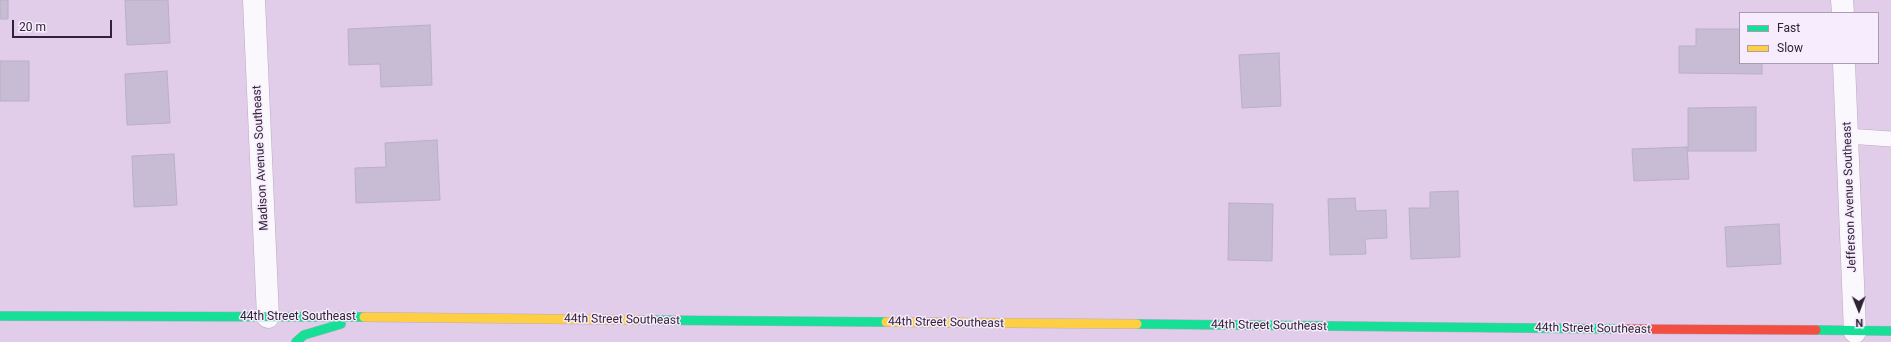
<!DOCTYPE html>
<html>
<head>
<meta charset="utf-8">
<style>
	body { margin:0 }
	#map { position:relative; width:1891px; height:342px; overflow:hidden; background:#e1cde9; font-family:Roboto,sans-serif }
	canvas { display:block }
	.legend { position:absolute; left:1739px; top:12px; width:140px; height:52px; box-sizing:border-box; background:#f7ecfd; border:1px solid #a89cae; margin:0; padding:5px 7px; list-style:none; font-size:12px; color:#312337 }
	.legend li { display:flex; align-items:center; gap:8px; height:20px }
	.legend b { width:20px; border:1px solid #a89cae }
	.north { position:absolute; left:1839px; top:290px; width:40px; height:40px; -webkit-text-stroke:3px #f7ecfd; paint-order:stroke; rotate:179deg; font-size:11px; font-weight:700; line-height:16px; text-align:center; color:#312337 }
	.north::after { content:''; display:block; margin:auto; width:14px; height:18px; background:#312337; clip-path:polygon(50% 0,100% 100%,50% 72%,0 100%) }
	.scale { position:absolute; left:12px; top:20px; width:100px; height:18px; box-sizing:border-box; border:2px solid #312337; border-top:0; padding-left:5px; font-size:12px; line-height:14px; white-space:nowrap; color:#312337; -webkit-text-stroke:3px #f7ecfd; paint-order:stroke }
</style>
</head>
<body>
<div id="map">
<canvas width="1891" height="342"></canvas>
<ul class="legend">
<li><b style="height:5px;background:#16e098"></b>Fast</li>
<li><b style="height:5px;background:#ffcf43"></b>Slow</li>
</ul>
<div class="north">N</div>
<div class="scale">20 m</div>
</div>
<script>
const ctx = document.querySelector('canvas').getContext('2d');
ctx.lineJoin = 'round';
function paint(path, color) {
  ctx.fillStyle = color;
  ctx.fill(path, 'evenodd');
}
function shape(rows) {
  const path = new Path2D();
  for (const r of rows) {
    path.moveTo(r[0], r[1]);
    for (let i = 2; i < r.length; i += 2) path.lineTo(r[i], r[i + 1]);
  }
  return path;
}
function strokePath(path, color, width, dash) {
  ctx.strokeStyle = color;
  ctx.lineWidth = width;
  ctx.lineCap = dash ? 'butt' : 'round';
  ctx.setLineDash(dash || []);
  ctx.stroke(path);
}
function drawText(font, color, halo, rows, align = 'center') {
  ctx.font = font + ' Roboto,sans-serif';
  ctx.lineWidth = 3;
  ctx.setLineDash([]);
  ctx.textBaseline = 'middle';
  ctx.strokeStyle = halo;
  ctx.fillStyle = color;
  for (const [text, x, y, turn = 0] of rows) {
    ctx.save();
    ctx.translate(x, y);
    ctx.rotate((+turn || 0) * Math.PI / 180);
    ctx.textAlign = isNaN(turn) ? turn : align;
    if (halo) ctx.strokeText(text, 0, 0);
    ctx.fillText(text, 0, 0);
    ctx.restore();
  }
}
const building = shape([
	[0,0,8,0,8,19,0,19,0,0],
	[125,0,168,0,170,43,127,45,125,0],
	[430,25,432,85,381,87,380,64,349,65,348,29,430,25],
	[1696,29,1740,29,1740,63,1762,63,1762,74,1679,73,1679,46,1696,46,1696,29],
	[1279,53,1281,106,1242,108,1239,55,1279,53],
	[0,61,29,61,29,101,0,101,0,61],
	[167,71,170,123,127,125,125,74,167,71],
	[1756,107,1756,151,1688,151,1688,108,1756,107],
	[437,140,440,200,356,203,355,168,386,167,385,143,437,140],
	[1687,147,1689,179,1634,181,1632,149,1687,147],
	[174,154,177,205,134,207,132,156,174,154],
	[1458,191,1460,257,1411,259,1409,208,1430,208,1430,192,1458,191],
	[1355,198,1356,211,1386,210,1387,238,1365,239,1366,254,1330,255,1328,199,1355,198],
	[1229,203,1273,204,1272,261,1228,260,1229,203],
	[1779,224,1781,264,1727,267,1725,227,1779,224]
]);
const lane = shape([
	[1847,136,1891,139]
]);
const street = shape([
	[254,0,268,317],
	[1842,0,1843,13],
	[1844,63,1855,332]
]);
const fast = shape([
	[0,316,364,317],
	[639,320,886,322],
	[1137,324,1621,329],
	[1816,330,1891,331],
	[296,342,304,335,341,324]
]);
const slow = shape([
	[364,317,639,320],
	[886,322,1137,324]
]);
const jam = shape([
	[1621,329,1816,330]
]);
const streetNames = [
	["Madison Avenue Southeast",261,158,-93],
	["Jefferson Avenue Southeast",1850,197,-92],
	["44th Street Southeast",298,317],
	["44th Street Southeast",622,320,1],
	["44th Street Southeast",946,323,1],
	["44th Street Southeast",1269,326,1],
	["44th Street Southeast",1593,329,1]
];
paint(building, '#c7bcd3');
strokePath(building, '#baafc6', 1);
strokePath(lane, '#baaac0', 16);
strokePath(street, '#baaac0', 23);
strokePath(fast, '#baaac0', 10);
strokePath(slow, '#baaac0', 10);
strokePath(jam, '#baaac0', 10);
strokePath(lane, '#faf8fc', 15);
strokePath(street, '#faf8fc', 22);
strokePath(fast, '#16e098', 9);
strokePath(slow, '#ffcf43', 9);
strokePath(jam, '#f24e42', 9);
drawText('12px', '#312337', '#f7ecfd', streetNames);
</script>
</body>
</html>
